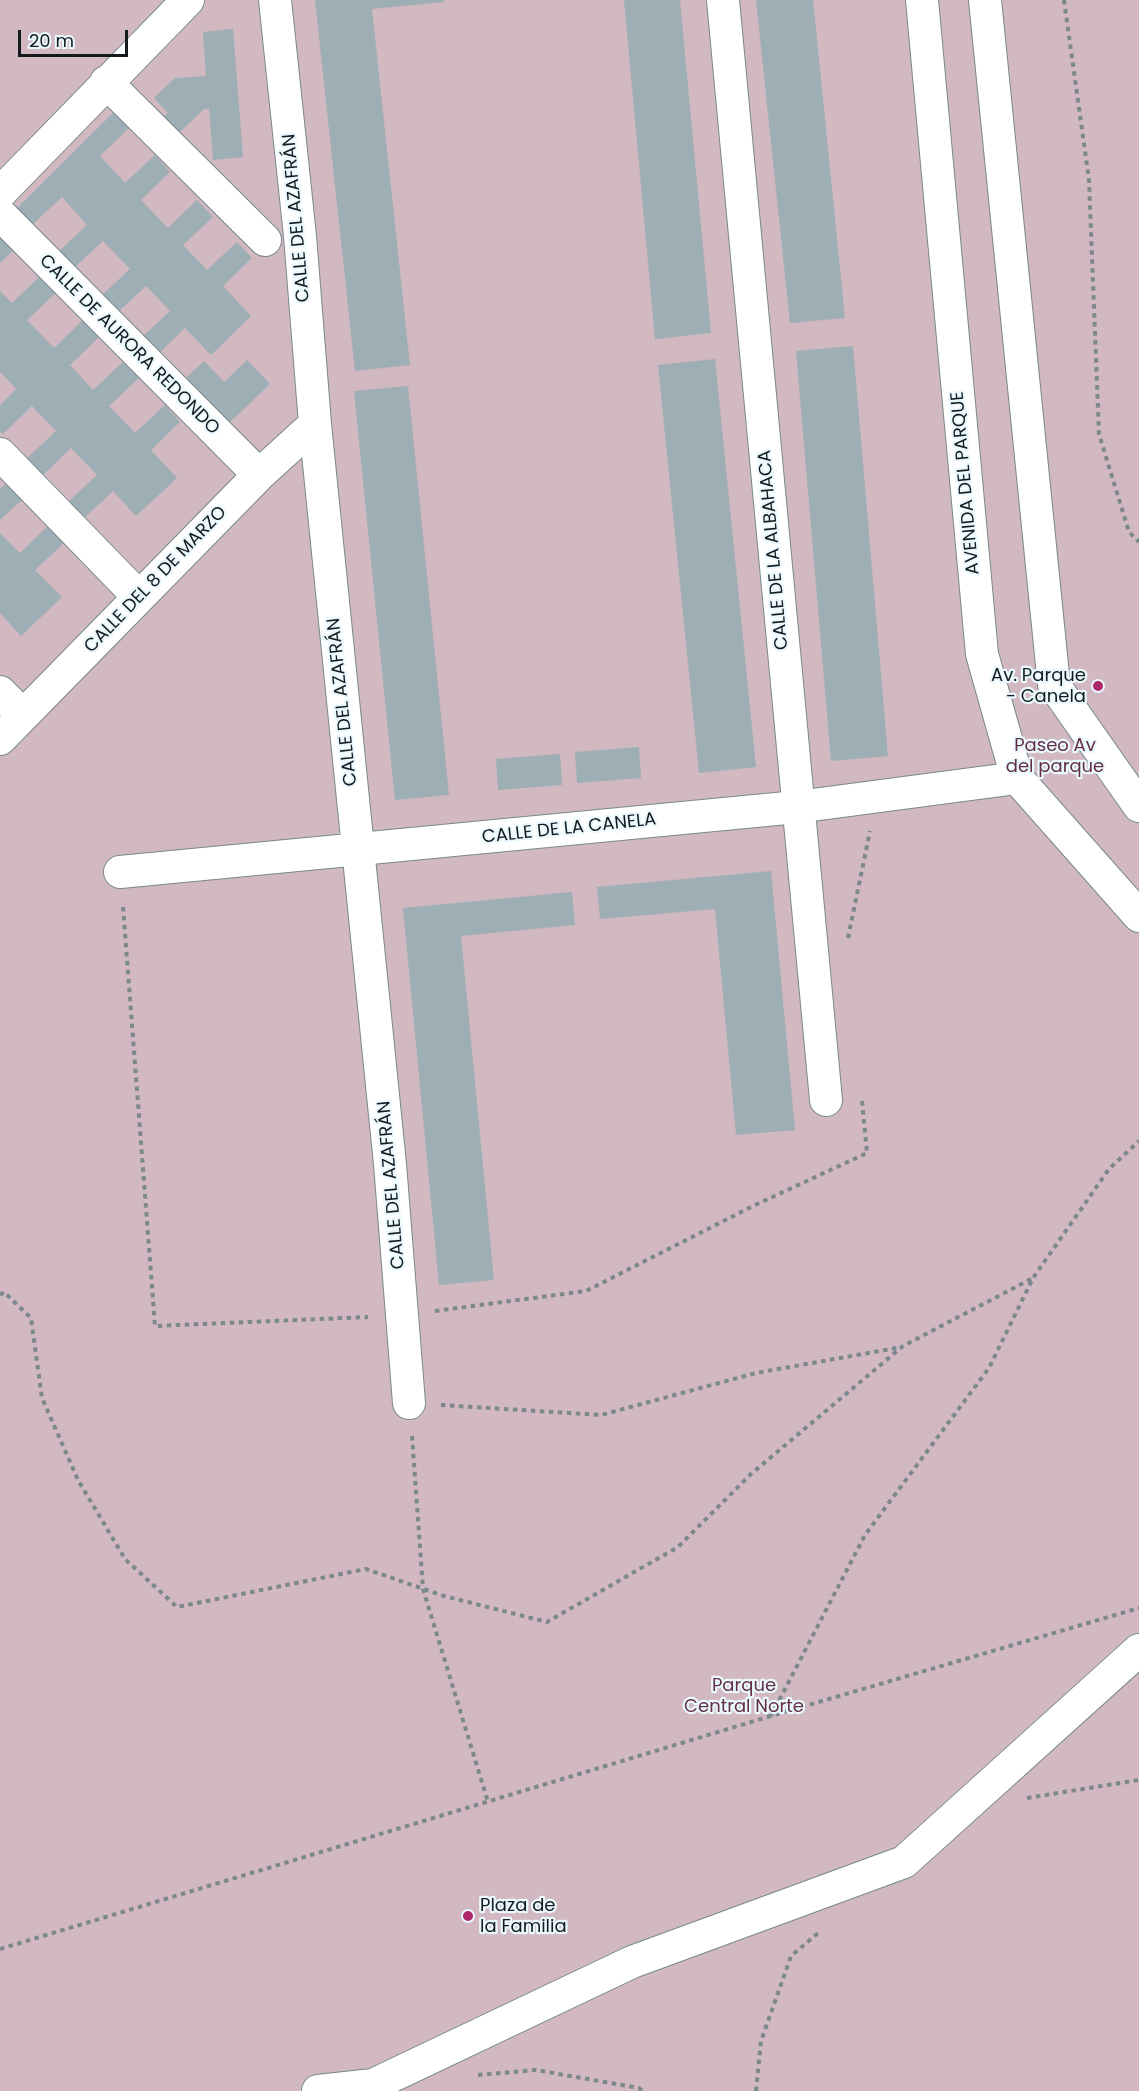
<!DOCTYPE html>
<html>
<head>
<meta charset="utf-8">
<style>
	body { margin:0 }
	#map { position:relative; width:1139px; height:2091px; overflow:hidden; background:#daecf3; font-family:Poppins,sans-serif }
	canvas { display:block }
	.scale { position:absolute; left:18px; top:30px; width:110px; height:27px; box-sizing:border-box; border:3px solid #141a1d; border-top:0; padding-left:8px; font-size:18px; line-height:21px; white-space:nowrap; color:#141a1d; -webkit-text-stroke:4px #eaf9fe; paint-order:stroke }
</style>
</head>
<body>
<div id="map">
<canvas width="1139" height="2091"></canvas>
<div class="scale">20 m</div>
</div>
<script>
const ctx = document.querySelector('canvas').getContext('2d');
ctx.lineJoin = 'round';
function paint(path, color) {
  ctx.fillStyle = color;
  ctx.fill(path, 'evenodd');
}
function shape(rows) {
  const path = new Path2D();
  for (const r of rows) {
    path.moveTo(r[0], r[1]);
    for (let i = 2; i < r.length; i += 2) path.lineTo(r[i], r[i + 1]);
  }
  return path;
}
function strokePath(path, color, width, dash) {
  ctx.strokeStyle = color;
  ctx.lineWidth = width;
  ctx.lineCap = dash ? 'butt' : 'round';
  ctx.setLineDash(dash || []);
  ctx.stroke(path);
}
function drawText(font, color, halo, rows, align = 'center') {
  ctx.font = font + ' Poppins,sans-serif';
  ctx.lineWidth = 4.5;
  ctx.setLineDash([]);
  ctx.textBaseline = 'middle';
  ctx.strokeStyle = halo;
  ctx.fillStyle = color;
  for (const [text, x, y, turn = 0] of rows) {
    ctx.save();
    ctx.translate(x, y);
    ctx.rotate((+turn || 0) * Math.PI / 180);
    ctx.textAlign = isNaN(turn) ? turn : align;
    if (halo) ctx.strokeText(text, 0, 0);
    ctx.fillText(text, 0, 0);
    ctx.restore();
  }
}
const green = shape([
	[0,0,1139,0,1139,2091,0,2091]
]);
const building = shape([
	[315,0,444,0,444,2,372,9,410,365,355,371],
	[624,0,680,0,711,333,655,339],
	[756,0,813,0,845,318,790,323],
	[233,29,243,157,213,160,209,109,204,109,179,133,163,117,168,113,154,98,175,78,206,76,203,32],
	[114,112,129,128,100,156,125,183,155,155,170,172,141,200,168,228,197,200,213,217,183,245,207,270,237,242,252,258,223,286,251,316,211,355,185,328,156,356,140,339,170,311,146,286,116,314,100,297,130,269,103,241,73,269,57,253,87,225,62,197,32,225,16,209],
	[0,232,16,248,0,263],
	[41,275,57,292,27,320,54,348,83,320,99,337,70,365,93,390,123,362,139,378,109,406,135,433,165,405,180,422,151,450,177,478,136,516,113,491,83,519,67,503,97,475,71,448,42,476,26,459,56,431,32,406,3,434,0,432,0,405,16,389,0,372,0,291,12,303],
	[853,346,888,756,831,761,796,351],
	[715,359,756,767,699,773,658,365],
	[247,360,270,384,224,428,181,383,204,361,224,382],
	[408,386,449,795,395,800,354,391],
	[8,482,24,498,0,520,0,489],
	[49,525,65,542,35,570,62,597,21,636,0,613,0,533,20,553],
	[639,747,641,778,577,783,575,752],
	[560,754,562,785,498,790,496,759],
	[771,871,795,1130,736,1135,715,909,600,919,597,887],
	[572,892,575,925,461,936,494,1280,439,1285,403,908]
]);
const path = shape([
	[1064,0,1089,180,1099,434,1129,532,1139,542],
	[123,907,155,1326,368,1317],
	[848,938,870,831],
	[0,1295,4,1292,31,1318,42,1398,78,1480,125,1559,177,1607,366,1569,444,1596,547,1622,678,1547,751,1474,903,1346,1033,1278],
	[435,1311,586,1291,753,1206,867,1153,862,1101],
	[441,1405,601,1415,756,1373,902,1347],
	[412,1436,423,1589,488,1802],
	[771,1716,865,1535,989,1368,1033,1278,1109,1169,1139,1141],
	[1027,1798,1139,1780],
	[0,1949,771,1716,1139,1608],
	[478,2075,536,2070,639,2088,643,2091],
	[756,2091,761,2041,791,1956,818,1933]
]);
const street = shape([
	[275,0,300,236,315,424,390,1164,409,1403],
	[723,0,826,1100],
	[922,0,982,654,1017,778,1139,916],
	[985,0,1054,685,1139,806],
	[106,82,265,240],
	[0,193,188,0],
	[0,214,259,475],
	[0,454,139,597],
	[0,692,23,715],
	[0,739,259,475,315,424],
	[120,872,797,807,1017,778],
	[318,2091,373,2085,632,1962,904,1862,1139,1650]
]);
const markers = [
	[1098,686,6,"#af276b"],
	[468,1916,6,"#af276b"]
];
const streetNames = [
	["CALLE DEL AZAFRÁN",297,218,-95],
	["CALLE DE AURORA REDONDO",129,345,45],
	["AVENIDA DEL PARQUE",966,483,-95],
	["CALLE DE LA ALBAHACA",774,550,-95],
	["CALLE DEL 8 DE MARZO",156,580,-46],
	["CALLE DEL AZAFRÁN",343,702,-96],
	["CALLE DE LA CANELA",569,829,-6],
	["CALLE DEL AZAFRÁN",392,1185,-95]
];
const poiNames = [
	["Av. Parque",1086,676],
	["- Canela",1086,697],
	["Plaza de",480,1906,"left"],
	["la Familia",480,1927,"left"]
];
const parkNames = [
	["Paseo Av",1055,746],
	["del parque",1055,767],
	["Parque",744,1686],
	["Central Norte",744,1707]
];
paint(green, '#d2b8c0');
paint(building, '#9daeb5');
strokePath(street, '#77888e', 34);
strokePath(path, '#7b888d', 4, [4.5, 4.5]);
strokePath(street, '#fff', 32);
for (const [x, y, r, color] of markers) {
  const dot = new Path2D();
  dot.arc(x, y, r, 0, 2 * Math.PI);
  ctx.fillStyle = color;
  ctx.fill(dot);
  strokePath(dot, '#eaf9fe', 2);
}
drawText('18px', '#141a1d', '#eaf9fe', streetNames);
drawText('18px', '#141a1d', '#eaf9fe', poiNames, 'right');
drawText('18px', '#652f45', '#eaf9fe', parkNames);
</script>
</body>
</html>
